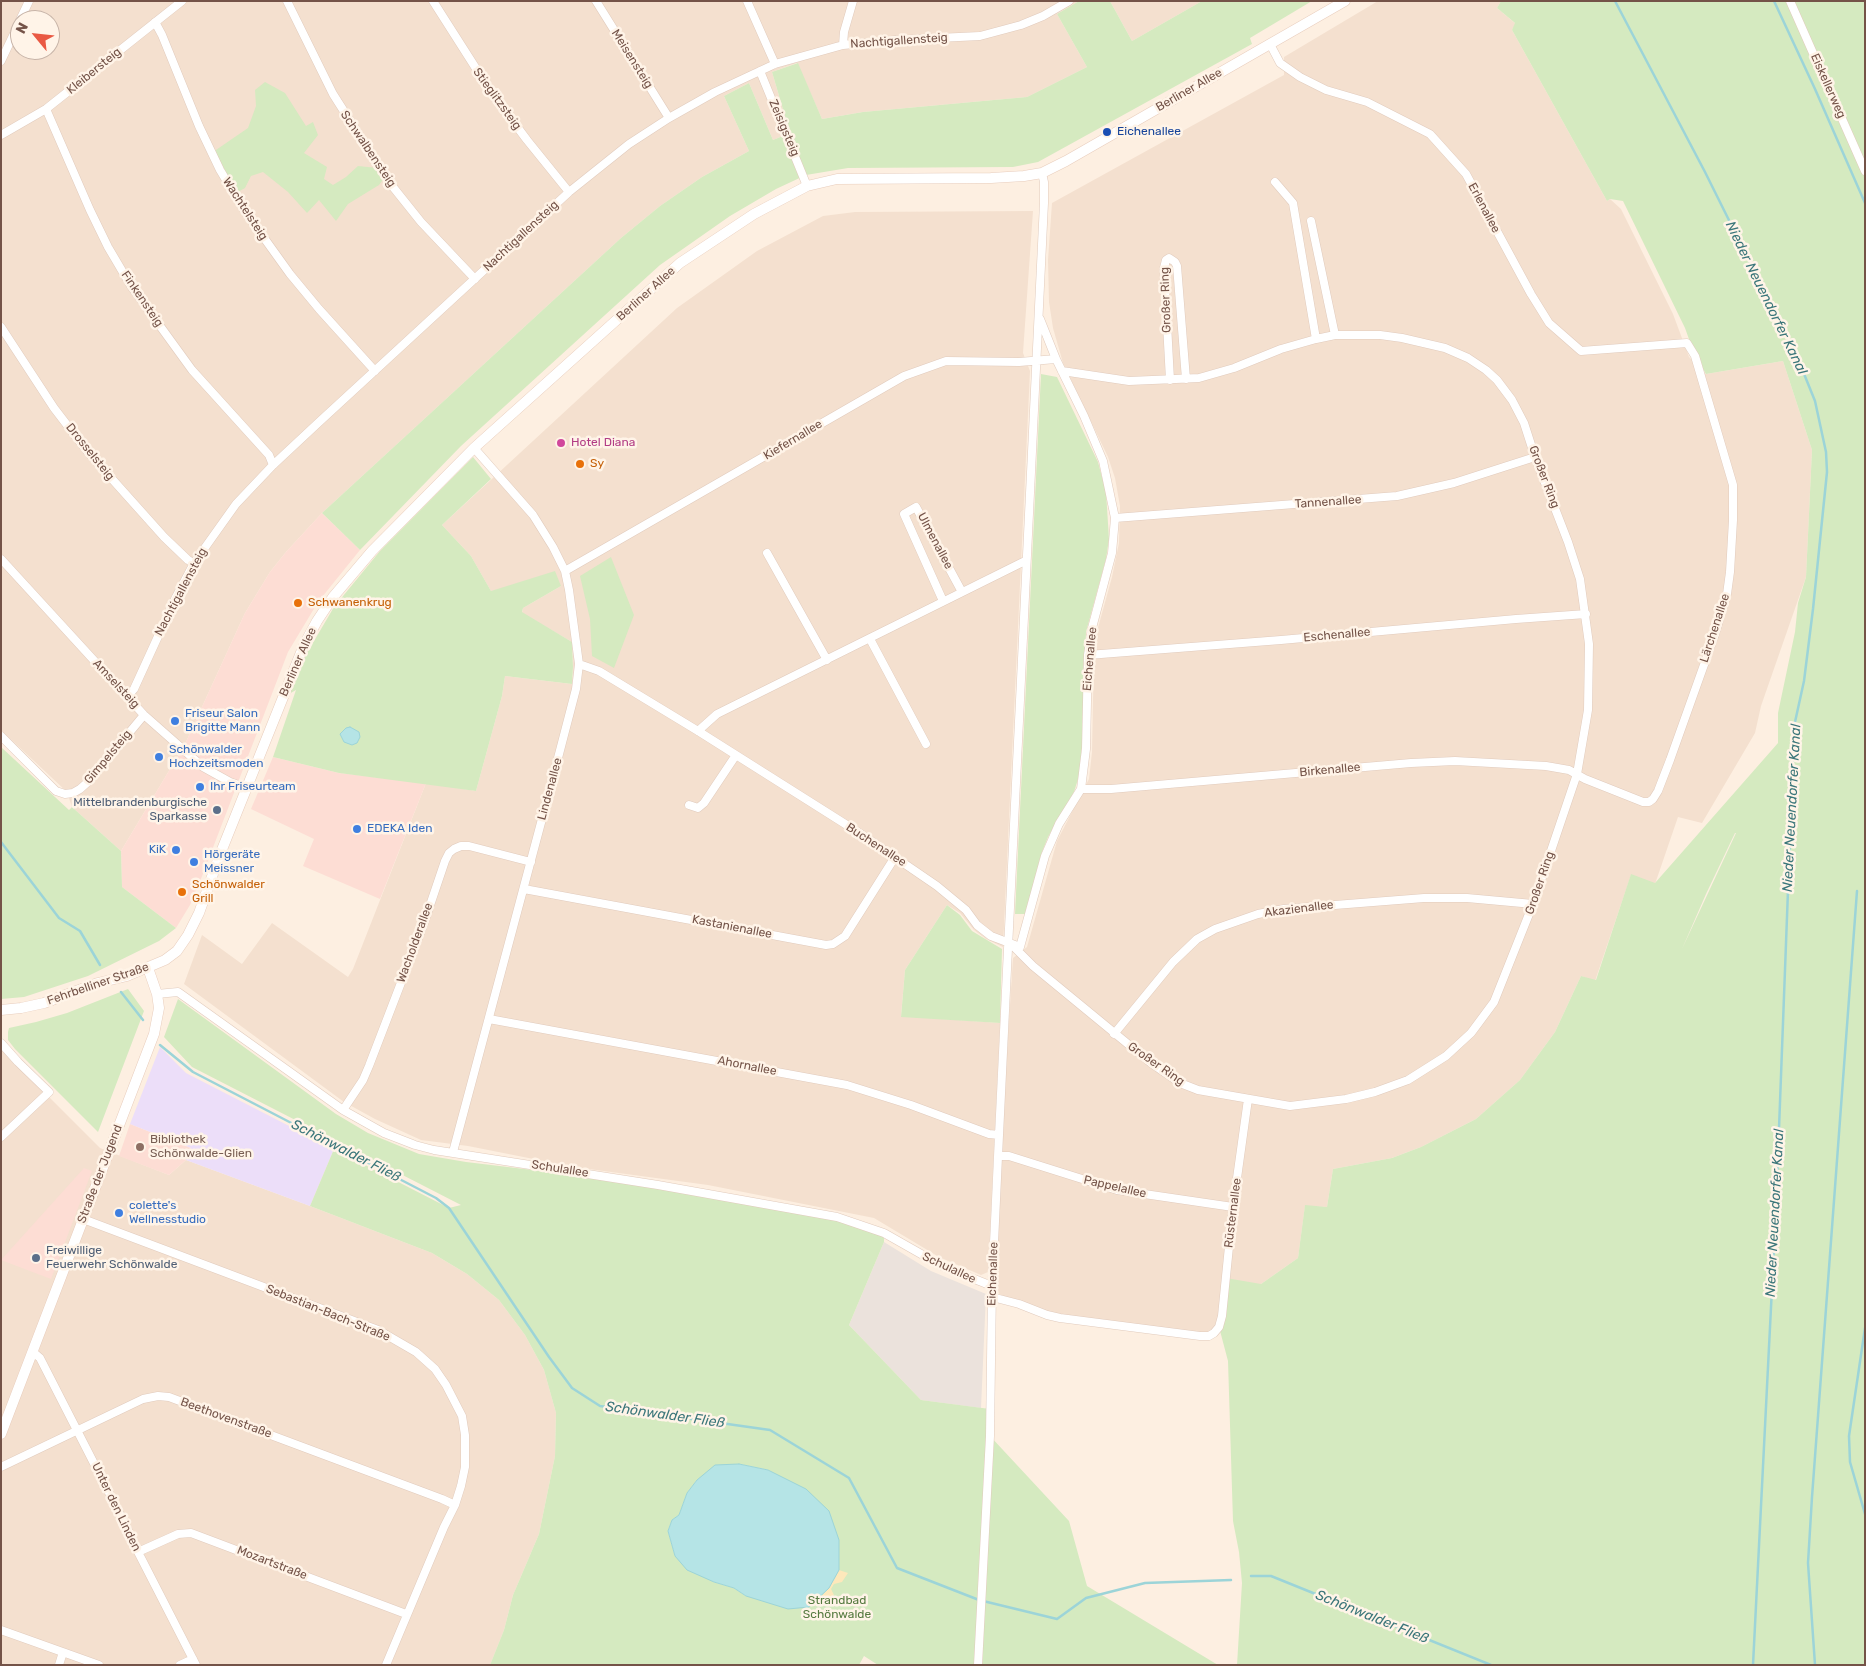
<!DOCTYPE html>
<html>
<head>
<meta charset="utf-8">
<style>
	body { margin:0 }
	#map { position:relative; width:1866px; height:1666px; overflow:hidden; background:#fdefe1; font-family:Rubik,sans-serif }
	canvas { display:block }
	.frame { position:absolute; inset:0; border:2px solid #745348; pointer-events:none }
	.north { position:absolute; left:10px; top:10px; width:50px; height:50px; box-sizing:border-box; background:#fff4e8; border:1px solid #c7b4a8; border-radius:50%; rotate:298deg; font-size:14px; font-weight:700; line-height:20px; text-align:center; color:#745348 }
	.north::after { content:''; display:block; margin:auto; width:18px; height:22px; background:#e95943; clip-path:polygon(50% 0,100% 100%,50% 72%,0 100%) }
</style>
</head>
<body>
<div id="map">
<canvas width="1866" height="1666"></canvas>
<div class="frame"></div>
<div class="north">N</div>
</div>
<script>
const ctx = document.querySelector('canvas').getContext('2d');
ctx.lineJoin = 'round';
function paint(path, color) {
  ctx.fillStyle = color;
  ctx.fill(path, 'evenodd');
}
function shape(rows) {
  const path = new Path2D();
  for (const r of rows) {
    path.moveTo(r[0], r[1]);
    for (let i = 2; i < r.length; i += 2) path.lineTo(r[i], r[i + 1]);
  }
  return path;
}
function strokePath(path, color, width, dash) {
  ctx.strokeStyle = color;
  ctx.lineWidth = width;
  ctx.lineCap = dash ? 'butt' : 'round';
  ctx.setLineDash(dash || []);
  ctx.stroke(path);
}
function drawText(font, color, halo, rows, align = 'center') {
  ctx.font = font + ' Rubik,sans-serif';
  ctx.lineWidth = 5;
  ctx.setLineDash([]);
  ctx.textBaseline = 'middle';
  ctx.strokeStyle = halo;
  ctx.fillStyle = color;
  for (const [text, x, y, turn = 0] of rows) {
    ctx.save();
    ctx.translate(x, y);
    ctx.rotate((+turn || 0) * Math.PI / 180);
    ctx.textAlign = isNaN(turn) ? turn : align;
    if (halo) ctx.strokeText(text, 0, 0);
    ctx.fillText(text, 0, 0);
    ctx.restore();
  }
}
const residential = shape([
	[1,1,1079,1,1057,14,1087,67,1027,97,863,112,822,119,797,63,772,72,790,133,773,140,749,83,724,96,749,151,702,177,660,206,621,238,322,513,286,552,270,572,245,613,185,744,121,851,72,807,67,792,1,730],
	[20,20,50,20,50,50,20,50],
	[1110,1,1202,1,1132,41],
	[1378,1,1501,1,1497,8,1516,24,1512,30,1607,201,1610,199,1621,209,1673,314,1689,357,1706,374,1783,361,1812,450,1806,577,1761,706,1755,733,1702,823,1678,817,1655,884,1631,875,1595,981,1581,976,1555,1032,1520,1080,1476,1119,1421,1147,1392,1158,1333,1169,1327,1207,1305,1206,1298,1258,1261,1284,1222,1316,1209,1336,1060,1318,1019,1304,992,1290,1013,958,1027,947,1057,841,1089,779,1092,752,1094,650,1096,635,1112,577,1119,543,1120,506,1115,478,1108,457,1063,363,1053,328,1049,302,1048,260,1052,203,1284,75,1284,57],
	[1033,211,1023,353,1030,371,1003,947,986,939,974,930,960,913,947,905,905,970,901,1016,1000,1023,988,1272,981,1275,939,1257,874,1218,708,1185,574,1167,468,1146,421,1140,375,1119,344,1102,184,984,202,935,242,964,272,923,348,977,353,969,426,783,476,791,502,696,505,676,572,684,573,667,572,642,522,613,523,608,561,586,491,591,471,556,442,525,677,308,757,251,823,216,855,212],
	[1,1049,100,1148,169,1175,186,1160,310,1206,432,1253,467,1274,499,1300,525,1335,544,1370,556,1413,555,1456,539,1534,513,1595,504,1630,490,1665,1,1665]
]);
const commercial = shape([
	[322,513,360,550,318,602,288,652,199,884,190,905,176,928,122,887,121,851,185,744,245,613,270,572,286,552],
	[273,757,339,773,426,783,380,899,303,866,314,839,251,809],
	[130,1124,191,1148,186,1160,169,1175,119,1156],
	[84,1168,92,1171,51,1279,1,1260]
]);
const industrial = shape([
	[884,1242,931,1271,986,1294,981,1408,921,1400,849,1325]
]);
const education = shape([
	[160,1047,186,1073,334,1149,310,1206,186,1160,191,1148,130,1124]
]);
const green = shape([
	[1079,1,1110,1,1132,41,1202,1,1312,1,1250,38,1252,44,1038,162,1013,167,848,168,806,175,776,189,730,216,660,265,461,446,360,550,322,513,621,238,660,206,702,177,749,151,724,96,749,83,773,140,790,133,772,72,798,63,822,119,863,112,1027,97,1087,67,1057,14],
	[1501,1,1787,1,1865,175,1865,1665,1237,1665,1242,1583,1239,1552,1233,1521,1228,1361,1219,1327,1226,1278,1261,1284,1298,1258,1305,1205,1327,1207,1333,1169,1392,1158,1421,1147,1476,1119,1520,1080,1555,1032,1581,976,1596,980,1631,874,1655,883,1778,743,1778,713,1795,632,1798,603,1806,577,1812,450,1783,361,1706,374,1695,356,1685,328,1623,201,1610,199,1607,201,1512,30,1515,23,1497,8],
	[1735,833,1736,833,1682,949,1706,894],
	[1794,1,1865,1,1865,162],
	[265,82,285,93,306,126,313,122,318,135,304,153,327,167,324,179,333,185,346,177,358,166,378,168,385,177,379,185,348,204,336,221,319,200,307,213,288,192,263,172,251,176,245,188,236,193,213,152,248,128,256,106,255,90],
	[1041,374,1057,377,1098,462,1106,492,1109,539,1106,559,1086,632,1082,747,1079,776,1074,792,1048,837,1042,852,1025,914,1015,914],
	[473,457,491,479,442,525,471,556,491,591,555,571,561,586,523,608,522,612,572,642,573,667,572,684,505,676,502,696,476,791,339,773,273,757,296,690,289,694,304,658,334,607,380,551],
	[611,557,634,615,614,668,592,656,590,619,580,576],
	[1,747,69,810,72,807,121,851,122,887,176,928,159,941,88,976,24,997,1,999],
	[947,905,960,915,972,931,1002,949,1000,1023,901,1017,905,970],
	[128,989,144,1011,98,1132,15,1049,8,1040,8,1032,9,1028,36,1022,67,1013],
	[178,999,336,1114,368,1133,419,1154,466,1162,658,1185,789,1207,884,1233,884,1242,849,1325,921,1400,990,1409,990,1436,1069,1521,1087,1586,1218,1665,878,1665,864,1656,859,1665,490,1665,504,1630,513,1595,539,1534,555,1456,556,1413,544,1370,525,1335,499,1300,467,1274,432,1253,310,1206,334,1149,449,1208,461,1205,192,1067,164,1037],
	[739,1464,768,1470,775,1475,746,1596,734,1588,714,1582,675,1556,668,1531,672,1520,679,1515,687,1493,697,1480]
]);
const sand = shape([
	[839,1570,848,1573,842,1582,834,1584,831,1589,834,1595,829,1600,815,1602,829,1588]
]);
const water = shape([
	[350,727,359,732,360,737,357,743,352,745,344,742,340,734,346,728,350,727],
	[739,1464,768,1470,806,1489,829,1511,839,1540,839,1570,829,1588,809,1607,788,1609,746,1596,734,1588,714,1582,687,1570,675,1556,668,1531,672,1520,679,1515,687,1493,697,1480,715,1465,739,1464]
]);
const stream = shape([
	[1615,1,1705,172,1798,359,1815,401,1826,452,1827,472,1813,609,1804,681,1795,722,1793,758,1776,1208,1753,1665],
	[1774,1,1815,89,1865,203],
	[1,842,59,918,80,931,100,965],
	[121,992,143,1020],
	[160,1045,193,1072,436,1198,449,1208,549,1357,572,1388,600,1406,770,1430,849,1478,897,1568,979,1600,1057,1619,1086,1598,1145,1583,1231,1580],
	[1865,1328,1849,1436,1850,1462,1865,1514],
	[1251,1576,1271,1576,1491,1665],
	[1815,1665,1808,1563,1812,1497,1857,891]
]);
const street = shape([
	[287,1,333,94,389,182,421,222,475,279],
	[433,1,491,92,527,140,569,192],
	[596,1,669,118],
	[747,1,775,64],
	[1790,1,1865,171],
	[20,20,29,1],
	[155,22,162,35,199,126,220,170,244,210,290,274,319,309,375,371],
	[843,45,844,32,853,1],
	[1,61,20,21],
	[760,71,807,186],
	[46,109,90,210,108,247,131,286,192,370,269,455,273,465],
	[1,135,46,109,182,1],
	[1275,182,1293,203,1316,339],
	[1311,221,1335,335],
	[1,327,54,408,87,451,164,537,188,560,194,563],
	[1170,380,1164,268,1166,260,1169,258,1175,262,1177,266,1186,379],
	[1115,518,1397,496,1454,483,1535,457],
	[767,553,827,660],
	[1,559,144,715,203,767,230,782,247,788],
	[565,571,904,376,946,361,1019,362,1056,359],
	[943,601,904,514,916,507,962,592],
	[870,639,926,744],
	[1088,655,1281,640,1516,619,1586,614],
	[579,664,599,671,698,731,861,834,937,886,966,910,977,925,991,936,1020,947,1045,856,1059,824,1081,789,1086,749,1088,655,1092,628,1112,553,1115,518,1103,461,1084,416,1056,359,1040,319],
	[128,696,134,689,176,597,194,563,236,504,273,465,318,423,569,192,629,144,669,118,715,92,775,64,843,45,896,40,980,36,1021,25,1043,16,1069,1],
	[698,731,717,714,1025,561],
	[1,736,56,791,65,794,73,793,80,789,89,781,144,715],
	[1081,789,1111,789,1411,763,1455,761,1546,766,1569,770,1585,779,1643,802,1649,802,1653,799,1658,791,1670,760,1715,634,1727,594,1730,572,1733,520,1733,485,1695,356,1687,343,1581,351,1549,323,1531,294,1466,174,1430,134,1367,102,1326,90,1300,77,1280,63,1270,44],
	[689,805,698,808,704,803,736,755],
	[524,889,826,945,833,944,845,936,895,857],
	[1008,941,1033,966,1151,1063,1180,1083,1198,1090,1290,1106,1346,1099,1375,1092,1408,1080,1446,1056,1471,1033,1494,1002,1533,904,1577,774,1588,710,1589,644,1580,579,1568,542,1535,457,1524,423,1512,400,1497,380,1486,370,1468,358,1445,348,1402,338,1380,335,1335,335,1316,339,1281,349,1234,368,1199,378,1129,381,1062,371],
	[157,994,178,992,343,1110,384,1133,415,1145,434,1150,658,1185,837,1217,884,1233,944,1267,992,1286],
	[489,1019,847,1085,911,1105,989,1134,999,1135],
	[1114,1034,1173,962,1197,939,1215,929,1258,914,1284,909,1424,898,1467,898,1533,904],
	[1,1043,18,1062,49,1092,1,1137],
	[343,1110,363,1080,369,1066,424,923,445,861,449,853,454,849,461,846,469,846,531,862],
	[453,1152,546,804,576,689,579,664,569,590,565,571,553,547,533,515,474,448],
	[999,1156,1009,1156,1117,1190,1233,1207],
	[83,1219,378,1330,416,1352,435,1369,446,1385,462,1416,465,1435,465,1467,461,1486,455,1505,444,1527,386,1665],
	[992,1297,1019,1304,1047,1315,1060,1318,1200,1336,1209,1336,1214,1333,1219,1327,1222,1316,1233,1207,1248,1099],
	[33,1352,40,1358,125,1524,138,1552,196,1665],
	[1,1467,143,1399,158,1396,169,1397,442,1499,455,1505],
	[138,1552,178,1534,191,1533,406,1614],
	[1,1630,99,1665],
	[59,1665,63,1652],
	[180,1665,193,1659],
	[978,1665,990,1436,992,1286,999,1135,1044,203,1044,182,1042,173]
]);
const secondary = shape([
	[1,1010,21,1008,44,1003,98,983,127,976,165,960,177,951,188,935,199,913,219,857,304,645,317,621,333,597,372,551,474,448,680,263,754,214,807,186,837,179,991,178,1024,176,1042,173,1066,161,1345,1],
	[1,1434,154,1034,159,1008,157,994,148,968]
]);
const markers = [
	[1107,132,5,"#1a4fb4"],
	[561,443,5,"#d1479c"],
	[580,464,5,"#e8710a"],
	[298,603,5,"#e8710a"],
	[175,721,5,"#3f7fe0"],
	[159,757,5,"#3f7fe0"],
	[200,787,5,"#3f7fe0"],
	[217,810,5,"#5c6f8a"],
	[357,829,5,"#3f7fe0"],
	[176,850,5,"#3f7fe0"],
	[194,862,5,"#3f7fe0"],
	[182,892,5,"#e8710a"],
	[140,1147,5,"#8d6e63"],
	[119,1213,5,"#3f7fe0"],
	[36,1258,5,"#5c6f8a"]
];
const streetNames = [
	["Nachtigallensteig",899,41,-4],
	["Meisensteig",632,59,58],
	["Kleibersteig",94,71,-39],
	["Eiskellerweg",1828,86,66],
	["Berliner Allee",1189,90,-30],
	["Stieglitzsteig",497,99,54],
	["Zeisigsteig",784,128,67],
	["Schwalbensteig",368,149,56],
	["Erlenallee",1484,208,62],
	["Wachtelsteig",245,209,57],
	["Nachtigallensteig",521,236,-43],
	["Berliner Allee",646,294,-42],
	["Finkensteig",142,299,56],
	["Großer Ring",1166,300,-92],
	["Kiefernallee",793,440,-31],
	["Drosselsteig",90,452,51],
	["Großer Ring",1544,477,69],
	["Tannenallee",1328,502,-4],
	["Ulmenallee",935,541,62],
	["Nachtigallensteig",181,592,-62],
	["Lärchenallee",1715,628,-72],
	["Eschenallee",1337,635,-5],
	["Eichenallee",1090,659,-85],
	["Berliner Allee",298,662,-66],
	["Amselsteig",116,684,47],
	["Gimpelsteig",108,757,-50],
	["Birkenallee",1330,770,-5],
	["Lindenallee",550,789,-75],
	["Buchenallee",876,845,33],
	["Großer Ring",1540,883,-71],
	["Akazienallee",1299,909,-7],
	["Kastanienallee",732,927,11],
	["Wacholderallee",415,943,-70],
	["Fehrbelliner Straße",98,984,-19],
	["Großer Ring",1156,1064,35],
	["Ahornallee",747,1066,11],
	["Schulallee",560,1169,9],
	["Straße der Jugend",100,1174,-69],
	["Pappelallee",1115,1187,13],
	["Rüsternallee",1233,1213,-83],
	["Schulallee",949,1268,25],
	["Eichenallee",993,1274,-88],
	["Sebastian-Bach-Straße",328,1313,22],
	["Beethovenstraße",226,1418,20],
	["Unter den Linden",116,1507,64],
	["Mozartstraße",272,1563,21]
];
const transitNames = [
	["Eichenallee",1117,132]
];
const hotelNames = [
	["Hotel Diana",571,443]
];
const foodNames = [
	["Sy",590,464],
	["Schwanenkrug",308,603],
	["Schönwalder",192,885],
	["Grill",192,899]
];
const shopNames = [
	["Friseur Salon",185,714],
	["Brigitte Mann",185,728],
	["Schönwalder",169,750],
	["Hochzeitsmoden",169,764],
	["Ihr Friseurteam",210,787],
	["EDEKA Iden",367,829],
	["KiK",166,850,"right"],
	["Hörgeräte",204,855],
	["Meissner",204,869],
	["colette's",129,1206],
	["Wellnesstudio",129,1220]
];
const serviceNames = [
	["Mittelbrandenburgische",207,803],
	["Sparkasse",207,817],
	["Freiwillige",46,1251,"left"],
	["Feuerwehr Schönwalde",46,1265,"left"]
];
const educationNames = [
	["Bibliothek",150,1140],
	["Schönwalde-Glien",150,1154]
];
const parkNames = [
	["Strandbad",837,1601],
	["Schönwalde",837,1615]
];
const waterNames = [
	["Nieder Neuendorfer Kanal",1766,298,64],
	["Nieder Neuendorfer Kanal",1792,808,-87],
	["Schönwalder Fließ",346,1151,27],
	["Nieder Neuendorfer Kanal",1775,1213,-87],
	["Schönwalder Fließ",665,1415,8],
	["Schönwalder Fließ",1372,1617,22]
];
paint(residential, '#f4e0cf');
paint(commercial, '#fdddd4');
paint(industrial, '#ebe2dc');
paint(education, '#ecdef9');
paint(green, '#d5eac0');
paint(sand, '#fde8bb');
paint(water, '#b5e4e6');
strokePath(water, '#9cd4d8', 1);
strokePath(stream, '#9cd4d8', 2.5);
strokePath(street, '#e1cbbd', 9);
strokePath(secondary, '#e8cdbd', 11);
strokePath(street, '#fff', 8);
strokePath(secondary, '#fff', 10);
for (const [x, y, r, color] of markers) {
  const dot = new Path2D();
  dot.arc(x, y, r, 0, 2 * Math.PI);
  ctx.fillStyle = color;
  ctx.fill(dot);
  strokePath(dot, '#fff4e8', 2);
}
drawText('12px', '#745348', '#fff4e8', streetNames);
drawText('12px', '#164399', '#fff4e8', transitNames, 'left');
drawText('12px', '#b23c85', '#fff4e8', hotelNames, 'left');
drawText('12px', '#c56008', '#fff4e8', foodNames, 'left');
drawText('12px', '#366cbe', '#fff4e8', shopNames, 'left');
drawText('12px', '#4e5e75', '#fff4e8', serviceNames, 'right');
drawText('12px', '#785e54', '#fff4e8', educationNames, 'left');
drawText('12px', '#567a40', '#fff4e8', parkNames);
drawText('italic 14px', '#3b767a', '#fff4e8', waterNames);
</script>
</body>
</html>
